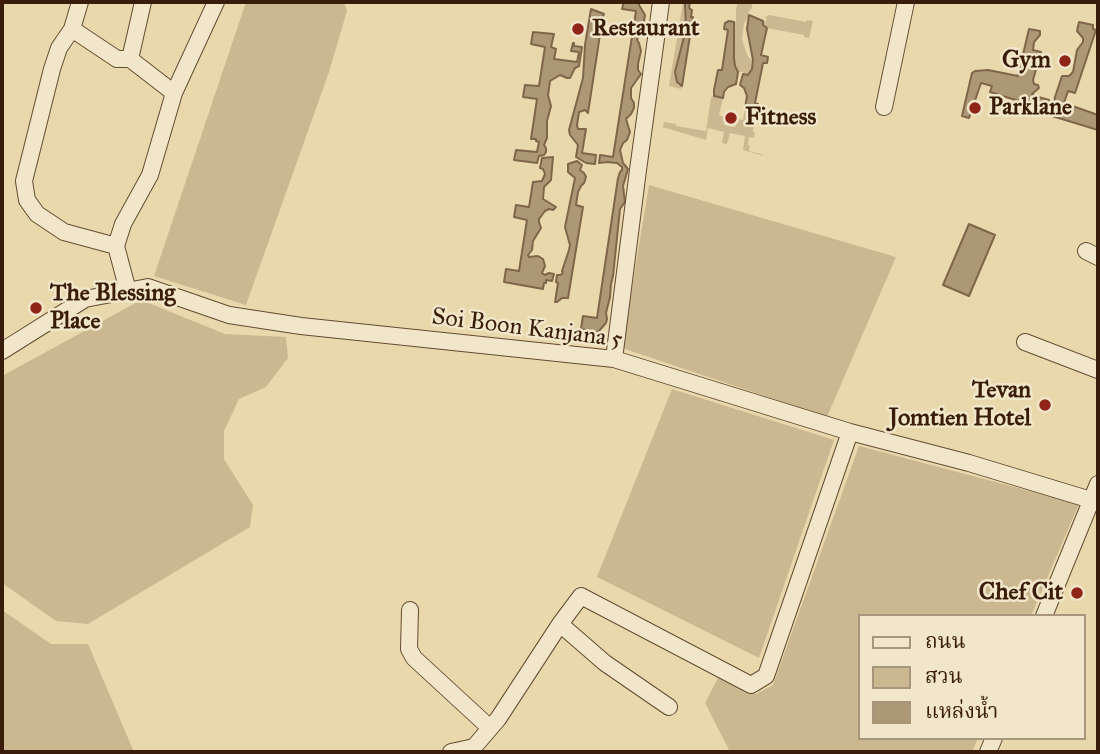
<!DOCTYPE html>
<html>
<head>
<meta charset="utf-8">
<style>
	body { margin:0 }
	#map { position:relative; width:1100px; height:754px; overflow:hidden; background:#e9d8ac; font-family:"IM FELL Great Primer","Noto Serif Thai",serif }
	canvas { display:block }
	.frame { position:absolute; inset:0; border:4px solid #391c09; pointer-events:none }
	.legend { position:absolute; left:858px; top:614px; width:228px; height:126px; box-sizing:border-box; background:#f1e6c9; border:2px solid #a7957c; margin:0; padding:9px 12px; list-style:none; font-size:21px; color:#391c09 }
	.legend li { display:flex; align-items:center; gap:14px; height:35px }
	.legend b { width:35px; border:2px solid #a7957c }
</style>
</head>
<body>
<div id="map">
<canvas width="1100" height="754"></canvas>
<div class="frame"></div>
<ul class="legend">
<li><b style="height:9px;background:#f1e6c9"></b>ถนน</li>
<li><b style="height:19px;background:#cbb890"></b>สวน</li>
<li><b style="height:19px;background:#ad9875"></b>แหล่งน้ำ</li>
</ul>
</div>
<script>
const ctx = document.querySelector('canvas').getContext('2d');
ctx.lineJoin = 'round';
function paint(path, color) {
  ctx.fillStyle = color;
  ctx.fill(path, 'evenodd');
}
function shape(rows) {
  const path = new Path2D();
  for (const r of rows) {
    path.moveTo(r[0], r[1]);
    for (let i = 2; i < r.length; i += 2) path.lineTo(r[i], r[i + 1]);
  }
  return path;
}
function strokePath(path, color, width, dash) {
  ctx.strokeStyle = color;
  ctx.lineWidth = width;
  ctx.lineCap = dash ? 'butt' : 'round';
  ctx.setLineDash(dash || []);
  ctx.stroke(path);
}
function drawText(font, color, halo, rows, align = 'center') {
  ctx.font = font + ' "IM FELL Great Primer",serif';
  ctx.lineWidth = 5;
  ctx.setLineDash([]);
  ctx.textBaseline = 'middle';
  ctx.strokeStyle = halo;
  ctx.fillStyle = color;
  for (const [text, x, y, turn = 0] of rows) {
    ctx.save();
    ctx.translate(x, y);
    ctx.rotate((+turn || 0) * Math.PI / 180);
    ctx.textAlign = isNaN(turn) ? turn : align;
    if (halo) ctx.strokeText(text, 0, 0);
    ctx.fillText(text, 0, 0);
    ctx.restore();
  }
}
const green = shape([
	[246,2,344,2,347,11,329,72,246,305,154,276],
	[683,2,685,2,686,29,677,62,678,84,682,86,681,89,669,86],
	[738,2,753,2,751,10,750,10,748,13,749,15,744,24,742,39,747,55,753,62,752,69,748,75,743,74,743,72,738,72,735,66,734,58,734,22,736,22,736,9],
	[769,15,806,22,807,20,813,21,809,38,804,37,804,35,767,28,763,25,763,21,765,22,767,19,765,17],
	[713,96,723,98,719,115,724,117,724,125,735,127,738,119,743,120,745,108,760,111,759,116,757,116,755,119,753,129,753,132,755,133,754,138,749,137,748,145,750,146,749,151,761,154,764,156,743,150,745,136,730,133,727,144,722,143,724,132,708,128,706,140,663,127,664,122,676,124,676,126,706,131,711,98],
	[649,185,896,257,827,417,622,348],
	[141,300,225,334,286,337,288,358,266,387,239,399,224,431,224,459,253,505,250,527,88,624,56,621,2,583,2,376],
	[672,389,834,440,759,658,597,577],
	[859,446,1079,504,1031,616,860,616,860,738,978,738,972,752,730,752,705,703,719,676,756,694,773,685],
	[2,610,51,644,88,644,134,752,2,752]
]);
const water = shape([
	[624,2,639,2,639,5,645,15,643,26,637,40,639,43,641,51,638,64,638,70,641,74,631,88,631,98,634,103,634,108,631,114,626,119,630,132,627,140,623,143,620,150,623,163,628,169,623,186,625,202,620,209,613,276,611,284,610,297,606,313,607,319,606,323,598,332,595,332,581,329,583,316,597,318,618,178,620,172,622,170,622,167,617,163,607,162,599,163,600,155,613,157,636,11,622,9,624,2],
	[685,2,690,2,689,8,692,10,691,17,693,17,682,86,677,82,675,72,686,29,685,2],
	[591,9,604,14,601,21,601,28,588,113,585,110,579,112,577,125,578,129,586,129,582,153,596,155,595,164,586,163,576,157,578,145,570,135,569,130,583,78,585,45,591,9],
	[749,15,763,21,763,25,767,28,761,55,768,57,767,63,763,63,755,103,758,104,757,110,745,108,747,96,744,88,740,85,743,74,748,75,752,69,753,60,747,29,749,15],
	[729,21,734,22,734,58,735,66,738,72,736,84,728,87,724,92,723,98,714,96,714,90,718,70,722,70,728,30,724,29,725,23,729,21],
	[1079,22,1093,25,1093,29,1096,30,1075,93,1068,91,1064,103,1098,115,1098,130,1052,116,1055,97,1062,76,1069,76,1073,72,1077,50,1083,42,1083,38,1077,31,1079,22],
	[1029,29,1040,31,1040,35,1034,42,1033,50,1041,52,1033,80,1034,84,1038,85,1039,88,1032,94,1035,96,1049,100,1047,108,1041,108,990,92,992,86,981,83,969,118,962,116,972,73,975,71,988,70,1018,76,1029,29],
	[533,32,554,34,551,47,556,49,554,59,577,62,579,52,571,51,573,43,574,43,574,46,582,47,579,66,575,68,570,78,567,78,560,75,550,81,548,95,551,106,547,121,547,138,544,145,546,148,546,152,544,155,539,156,537,163,514,160,516,150,537,152,539,142,536,141,536,139,531,139,537,99,523,97,525,85,539,86,545,47,531,44,533,32],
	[553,157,551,180,544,187,543,199,556,207,553,210,549,209,545,211,539,219,539,222,541,228,533,241,532,250,528,255,529,257,538,256,543,259,545,266,542,273,545,275,549,273,554,274,552,281,546,280,546,283,544,283,543,289,504,282,506,269,519,271,527,220,514,217,516,205,529,207,533,182,542,181,545,174,543,169,540,168,542,158,553,157],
	[577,161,582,165,580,170,584,173,586,177,584,183,581,186,578,192,576,205,583,207,568,298,562,298,557,302,555,302,558,283,556,282,557,275,561,275,563,272,562,271,569,250,570,245,565,227,575,178,568,172,568,164,577,161],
	[969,224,995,235,969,296,943,285,969,224]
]);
const minor = shape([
	[80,2,72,29,59,48,52,69,24,181,27,200,37,214,64,232,116,246],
	[72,29,117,59,130,59,174,93],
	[130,59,143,2],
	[884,107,906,2],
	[1086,251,1098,257],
	[128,291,116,246,123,224,150,175,174,93,216,2],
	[1025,342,1098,370],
	[2,351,85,299,148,287,229,315,301,326,614,359,850,432,969,463,1091,500],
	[614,359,638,170,661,2],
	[410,610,409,649,414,658,490,728],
	[1044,616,1098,484],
	[560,624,605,663,669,707],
	[451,752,474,747,498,719,560,624,581,596,751,685,766,676,850,432],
	[988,752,994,738]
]);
const markers = [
	[578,29,7,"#8f2418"],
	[1065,61,7,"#8f2418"],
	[975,108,7,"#8f2418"],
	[731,118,7,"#8f2418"],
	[36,308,7,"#8f2418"],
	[1045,405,7,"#8f2418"],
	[1077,593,7,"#8f2418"]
];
const poiNames = [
	["Restaurant",592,29],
	["Gym",1051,61,"right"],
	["Parklane",989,108],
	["Fitness",745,118],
	["The Blessing",50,294],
	["Place",50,322],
	["Tevan",1031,391,"right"],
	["Jomtien Hotel",1031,419,"right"],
	["Chef Cit",1063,593,"right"]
];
const streetNames = [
	["Soi Boon Kanjana 5",527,329,7]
];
paint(green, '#cbb890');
paint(water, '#ad9875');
strokePath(water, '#7f664a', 2);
strokePath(minor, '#654b32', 18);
strokePath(minor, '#f1e6c9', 16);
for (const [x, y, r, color] of markers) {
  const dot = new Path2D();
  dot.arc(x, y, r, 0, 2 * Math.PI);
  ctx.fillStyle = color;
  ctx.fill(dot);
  strokePath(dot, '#f1e6c9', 2.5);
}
drawText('bold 24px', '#391c09', '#f1e6c9', poiNames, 'left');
drawText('24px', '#391c09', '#f1e6c9', streetNames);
</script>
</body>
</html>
